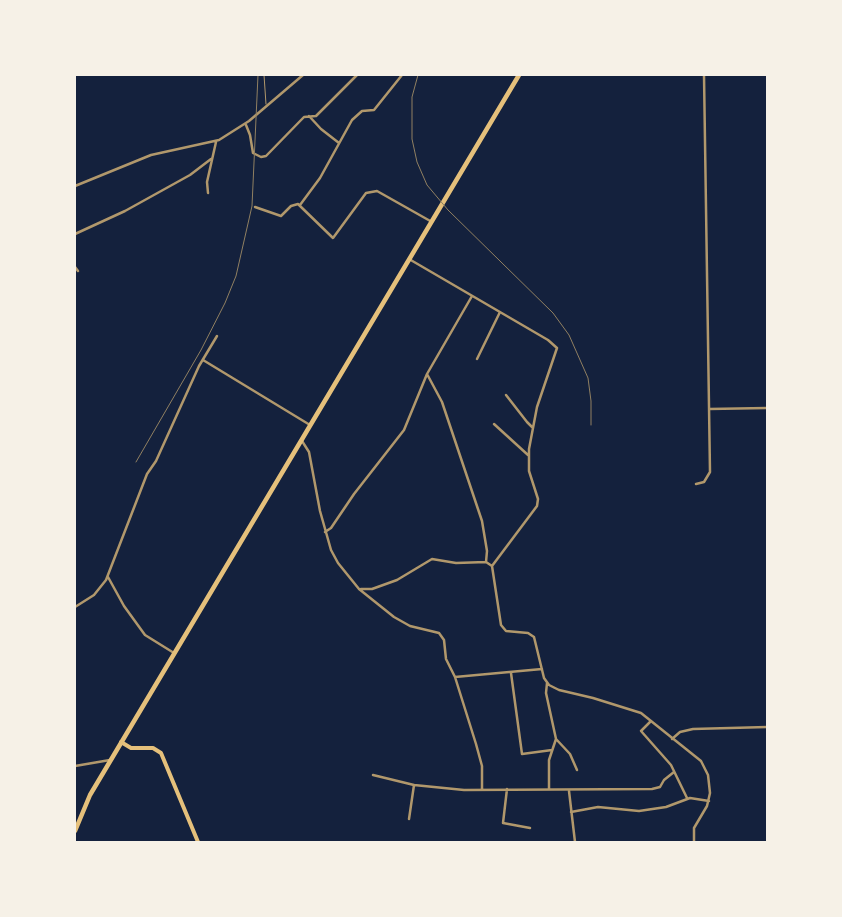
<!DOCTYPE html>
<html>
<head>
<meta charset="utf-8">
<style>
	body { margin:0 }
	#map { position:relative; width:842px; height:917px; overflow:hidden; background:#14213d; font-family:"Work Sans",sans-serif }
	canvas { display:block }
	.frame { position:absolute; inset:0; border:76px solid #f6f1e7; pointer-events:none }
</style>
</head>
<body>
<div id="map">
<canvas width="842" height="917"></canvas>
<div class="frame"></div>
</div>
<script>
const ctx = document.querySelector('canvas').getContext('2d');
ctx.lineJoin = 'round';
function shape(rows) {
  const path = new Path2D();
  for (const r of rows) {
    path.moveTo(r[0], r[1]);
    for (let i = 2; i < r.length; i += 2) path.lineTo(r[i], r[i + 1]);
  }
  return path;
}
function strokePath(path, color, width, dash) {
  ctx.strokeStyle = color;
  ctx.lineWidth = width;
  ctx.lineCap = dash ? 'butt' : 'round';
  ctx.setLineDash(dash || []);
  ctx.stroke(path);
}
const service = shape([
	[264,75,266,104]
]);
const minor = shape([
	[309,116,321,129,339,143],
	[246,125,250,135,253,153,261,157,266,156,304,117,316,116,357,75],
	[75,186,151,155,219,140,249,121,303,75],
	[208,193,207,182,216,142],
	[300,205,320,178,352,120,362,111,374,110,402,75],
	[255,207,281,216,291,206,298,204,333,238,366,193,377,191,432,222],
	[75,234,125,211,190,175,211,159],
	[409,259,548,340,557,348,537,407,529,449,529,471,538,499,537,506,492,566,501,625,506,631,528,633,534,637,544,678,549,685,559,690,593,698,641,713,701,761,708,775,710,793,707,806,694,828,694,842],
	[75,267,78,271],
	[477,359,500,312],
	[203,360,310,425],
	[427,374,442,402,482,521,487,551,486,562],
	[506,395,527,422,532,427],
	[709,409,767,408],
	[494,424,528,455],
	[302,441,309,452,320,511,331,550,338,563,359,589,394,617,410,626,439,633,444,640,446,659,455,677,476,744,482,766,482,789],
	[696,484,704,482,710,472,704,75],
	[325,532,331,528,354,494,404,430,427,374,472,296],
	[108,577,124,606,145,635,174,653],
	[361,589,372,589,397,580,432,559,456,563,486,562,492,566],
	[75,607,94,595,106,580,147,474,156,461,199,366,217,336],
	[511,673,522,754,552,750],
	[455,677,542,669],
	[547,683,546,693,556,739,549,760,549,788],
	[651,721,641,731,671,765,687,798],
	[556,739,570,754,577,770],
	[672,739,680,732,693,729,767,727],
	[75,766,110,760],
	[373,775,414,785],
	[507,789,503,823,530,828],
	[569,791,575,842],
	[571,812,598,807,639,811,666,807,690,798,709,801],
	[409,819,414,785,464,790,652,789,660,787,664,780,674,772]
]);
const secondary = shape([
	[121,742,131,748,153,748,161,753,198,842]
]);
const primary = shape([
	[75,831,90,795,519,75]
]);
const rail = shape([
	[418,75,412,97,412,139,417,162,427,185,448,210,553,313,569,335,588,378,591,401,591,425],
	[136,462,201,350,225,303,236,276,252,206,258,75]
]);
strokePath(service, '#b1986c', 1);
strokePath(minor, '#b1986c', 2.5);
strokePath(secondary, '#e5c07b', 4);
strokePath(primary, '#e5c07b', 4.5);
strokePath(rail, '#918062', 1);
</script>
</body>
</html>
